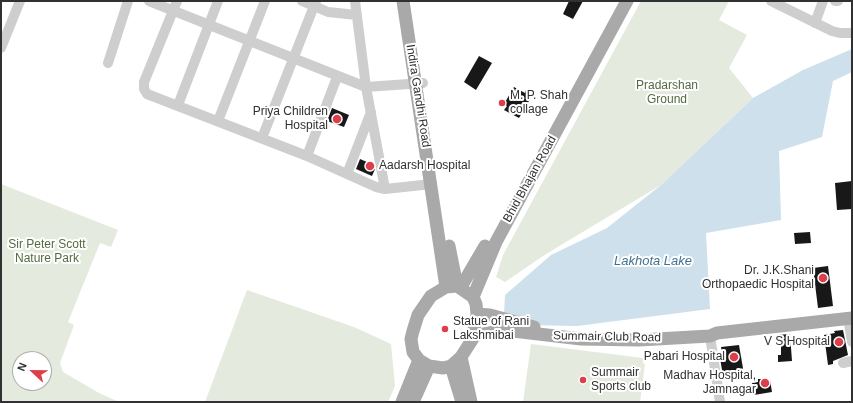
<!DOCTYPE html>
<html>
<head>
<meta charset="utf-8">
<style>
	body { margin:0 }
	#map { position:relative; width:853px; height:403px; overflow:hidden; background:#fff; font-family:Helvetica,sans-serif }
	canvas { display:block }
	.frame { position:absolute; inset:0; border:2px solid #313131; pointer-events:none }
	.north { position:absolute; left:12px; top:351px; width:40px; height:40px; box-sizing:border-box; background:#fff; border:1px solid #adadad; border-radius:50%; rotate:292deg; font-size:11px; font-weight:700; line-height:16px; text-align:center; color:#313131 }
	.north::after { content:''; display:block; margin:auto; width:14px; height:18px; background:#dc3f4a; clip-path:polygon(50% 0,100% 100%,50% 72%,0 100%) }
</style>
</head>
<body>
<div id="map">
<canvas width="853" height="403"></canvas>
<div class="frame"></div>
<div class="north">N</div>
</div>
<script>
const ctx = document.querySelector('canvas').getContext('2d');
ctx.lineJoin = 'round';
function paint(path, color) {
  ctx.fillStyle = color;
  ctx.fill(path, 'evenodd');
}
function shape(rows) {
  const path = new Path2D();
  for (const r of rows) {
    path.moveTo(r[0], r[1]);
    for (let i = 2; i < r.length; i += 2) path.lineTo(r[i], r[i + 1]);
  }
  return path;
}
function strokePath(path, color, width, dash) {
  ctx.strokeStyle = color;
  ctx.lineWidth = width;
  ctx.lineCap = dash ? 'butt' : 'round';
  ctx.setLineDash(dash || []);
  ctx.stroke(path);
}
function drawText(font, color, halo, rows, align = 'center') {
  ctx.font = font + ' Helvetica,sans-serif';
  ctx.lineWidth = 4;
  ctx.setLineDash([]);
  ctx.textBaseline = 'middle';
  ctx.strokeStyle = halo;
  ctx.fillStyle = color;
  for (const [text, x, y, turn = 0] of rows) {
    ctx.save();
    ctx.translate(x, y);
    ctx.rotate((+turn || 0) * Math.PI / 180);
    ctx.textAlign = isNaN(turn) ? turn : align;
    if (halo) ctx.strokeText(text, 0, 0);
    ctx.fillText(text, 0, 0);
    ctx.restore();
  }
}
const green = shape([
	[641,1,729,1,719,20,747,35,729,68,753,98,661,185,546,254,505,282,496,277,503,255],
	[1,184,118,230,111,247,100,243,68,322,74,325,60,363,63,372,99,393,119,402,1,402],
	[20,359,44,359,44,383,20,383],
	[247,290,354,327,391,344,395,386,388,402,205,402],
	[531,344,643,358,643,363,645,364,640,402,523,402]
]);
const water = shape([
	[852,49,852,72,833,81,822,137,779,151,781,220,706,233,710,309,577,326,526,325,504,314,505,295,551,255,607,228,661,185,753,98,803,70]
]);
const building = shape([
	[569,1,583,1,573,19,563,14],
	[479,56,492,63,476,90,464,82],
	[514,87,525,93,526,90,533,94,519,118,504,110,507,106,504,104],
	[332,108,349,115,344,127,327,121],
	[360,159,374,165,375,169,372,176,356,169],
	[852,181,852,209,837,210,835,183],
	[810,232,811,243,795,244,794,233],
	[828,266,833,306,818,308,813,268],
	[843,330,848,355,833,361,833,364,828,365,824,335,835,333,834,331],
	[790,334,792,361,778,362,778,355,781,355,781,345,777,345,777,335],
	[739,345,744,374,723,376,719,352,722,352,721,347],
	[758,379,763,379,763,382,770,380,772,392,754,395,752,383,758,382]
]);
const minor = shape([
	[149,1,366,87,423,83],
	[177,1,144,82,144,89,147,94,307,156,376,187,385,189,432,184],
	[302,1,328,12,357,15],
	[355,1,366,87,385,189],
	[771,1,832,31,840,33,852,33],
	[835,1,838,1],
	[815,23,823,1],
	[1,48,20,1],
	[108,63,128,1],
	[178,105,218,1],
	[218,121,265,1],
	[262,138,316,1],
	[307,156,337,77],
	[347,174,371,112],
	[848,318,852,342],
	[710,336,720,402],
	[843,363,852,361]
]);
const major = shape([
	[403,1,446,287],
	[449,246,457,286],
	[457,286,473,297,476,304,477,314,472,340,461,357,451,366,443,368,429,366,419,360,413,352,411,339,413,331,418,315,431,296,446,287,457,286],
	[461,287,485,246],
	[473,297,496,242,627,1],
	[477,314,490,315,534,327],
	[473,336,493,332,513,331,581,339,639,340,710,336,717,333,852,318],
	[461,357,471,402],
	[451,366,462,402],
	[402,402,419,360],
	[413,402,429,366]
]);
const markers = [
	[502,103,4,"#dc3f4a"],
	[337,119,5,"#dc3f4a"],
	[370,166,5,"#dc3f4a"],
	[823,278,5,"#dc3f4a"],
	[445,329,4,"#dc3f4a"],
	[839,342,5,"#dc3f4a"],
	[734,357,5,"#dc3f4a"],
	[583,380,4,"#dc3f4a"],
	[765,383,5,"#dc3f4a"]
];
const parkNames = [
	["Pradarshan",667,86],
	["Ground",667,100],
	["Sir Peter Scott",47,245],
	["Nature Park",47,259]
];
const streetNames = [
	["Indira Gandhi Road",418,96,81],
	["Bhid Bhajan Road",530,179,-61],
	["Summair Club Road",607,337,1]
];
const poiNames = [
	["M. P. Shah",510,96,"left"],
	["collage",510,110,"left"],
	["Priya Children",328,112],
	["Hospital",328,126],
	["Aadarsh Hospital",379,166,"left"],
	["Dr. J.K.Shani",814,271],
	["Orthopaedic Hospital",814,285],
	["Statue of Rani",453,322,"left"],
	["Lakshmibai",453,336,"left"],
	["V S Hospital",830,342],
	["Pabari Hospital",725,357],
	["Summair",591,373,"left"],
	["Sports club",591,387,"left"],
	["Madhav Hospital,",756,376],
	["Jamnagar",756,390]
];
const waterNames = [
	["Lakhota Lake",653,261]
];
paint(green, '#e4eadd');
paint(water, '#cee0eb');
paint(building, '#181818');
strokePath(minor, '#cecece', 10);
strokePath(major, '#a9a9a9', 13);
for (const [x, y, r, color] of markers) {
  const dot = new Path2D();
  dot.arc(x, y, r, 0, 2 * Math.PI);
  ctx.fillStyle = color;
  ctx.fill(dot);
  strokePath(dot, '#fff', 1.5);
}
drawText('12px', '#546b40', '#fff', parkNames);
drawText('12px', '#313131', '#fff', streetNames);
drawText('12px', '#313131', '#fff', poiNames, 'right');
drawText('italic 13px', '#427190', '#fff', waterNames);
</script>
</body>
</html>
